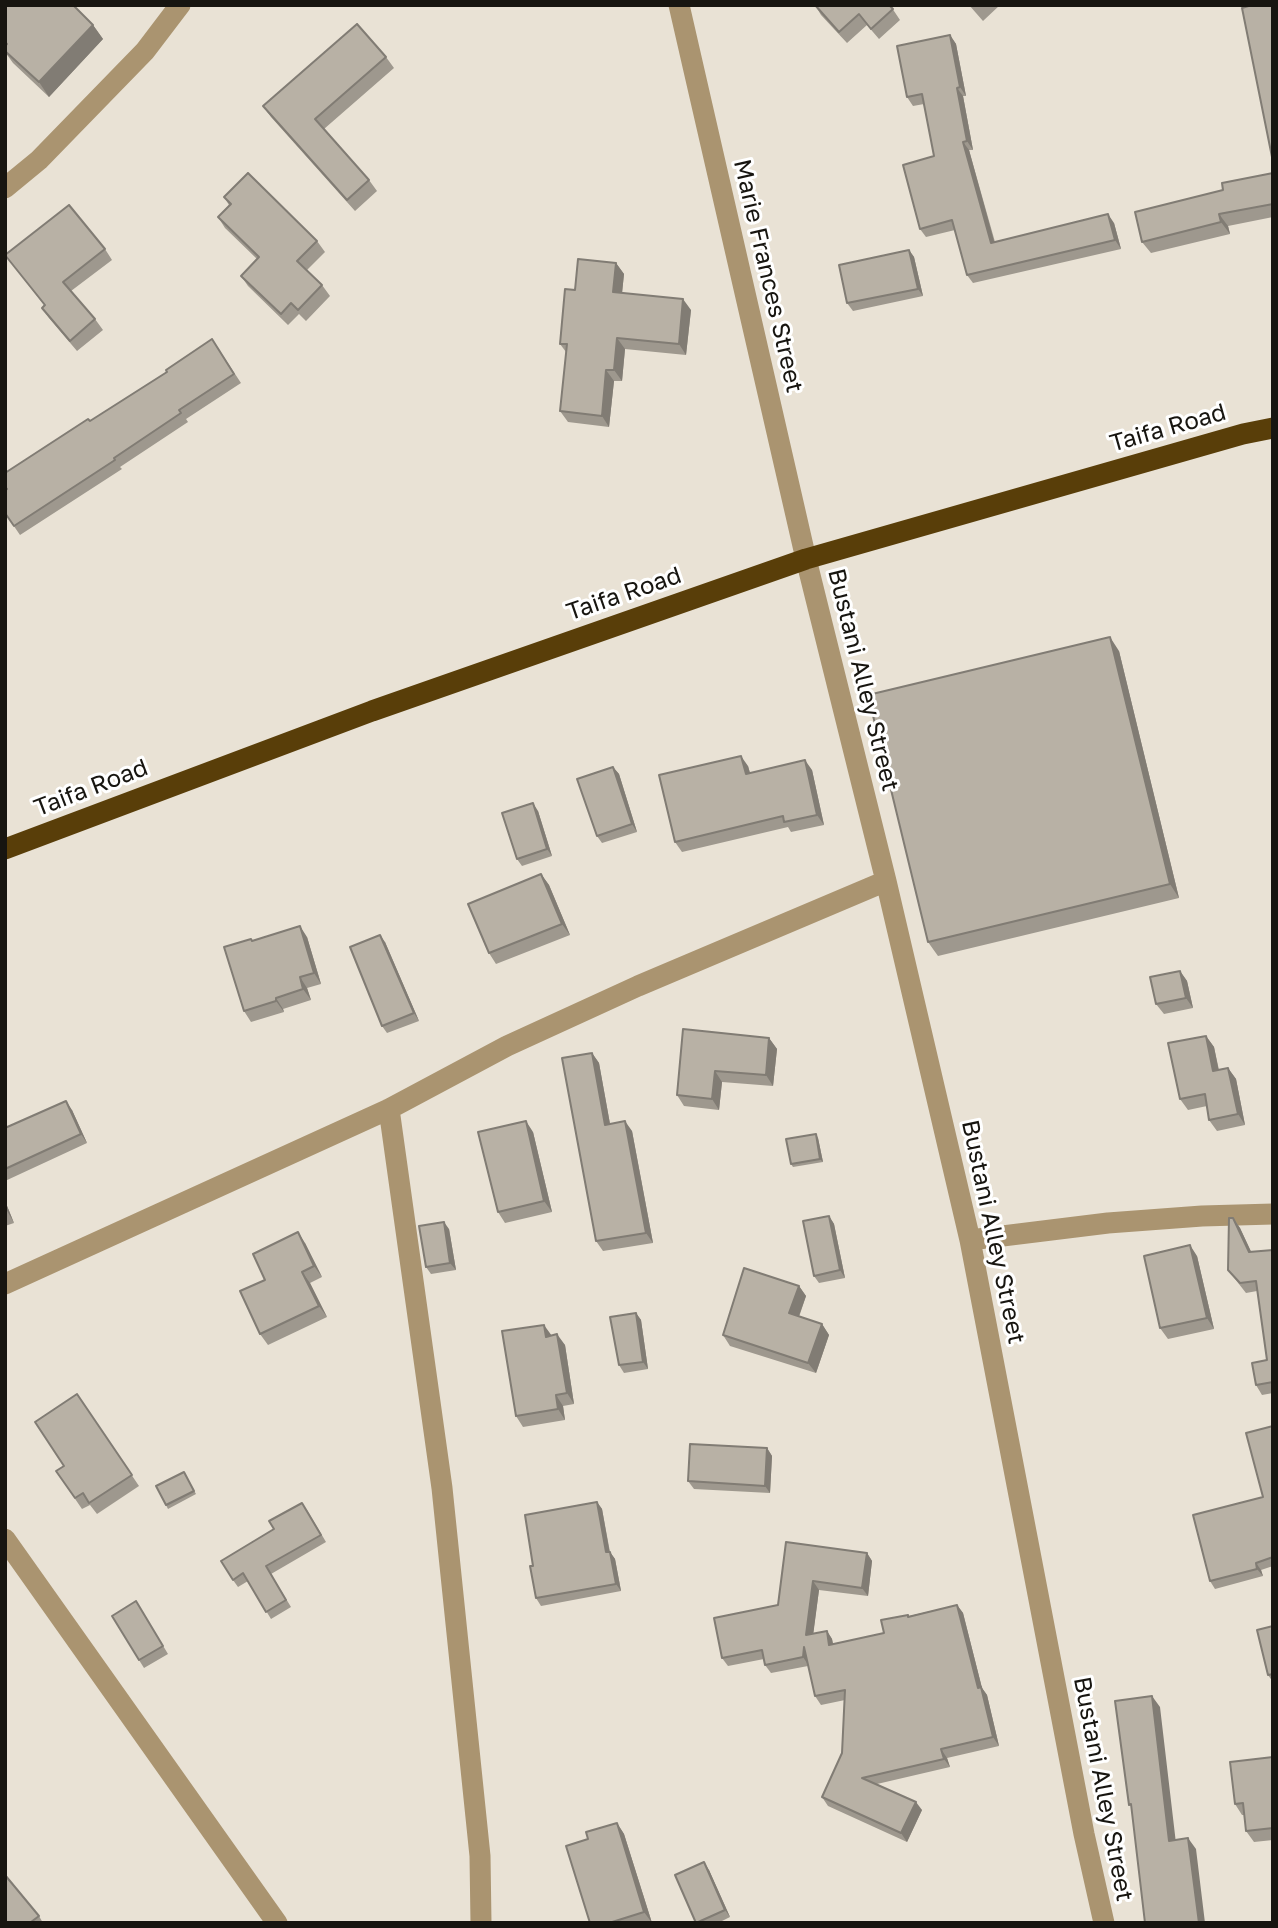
<!DOCTYPE html>
<html>
<head>
<meta charset="utf-8">
<style>
	body { margin:0 }
	#map { position:relative; width:1278px; height:1928px; overflow:hidden; background:#e9e2d5; font-family:"Golos Text",sans-serif }
	canvas { display:block }
	.frame { position:absolute; inset:0; border:7px solid #171510; pointer-events:none }
</style>
</head>
<body>
<div id="map">
<canvas width="1278" height="1928"></canvas>
<div class="frame"></div>
</div>
<script>
const ctx = document.querySelector('canvas').getContext('2d');
ctx.lineJoin = 'round';
function shape(rows) {
  const path = new Path2D();
  for (const r of rows) {
    path.moveTo(r[0], r[1]);
    for (let i = 2; i < r.length; i += 2) path.lineTo(r[i], r[i + 1]);
  }
  return path;
}
function strokePath(path, color, width, dash) {
  ctx.strokeStyle = color;
  ctx.lineWidth = width;
  ctx.lineCap = dash ? 'butt' : 'round';
  ctx.setLineDash(dash || []);
  ctx.stroke(path);
}
function paint(path, color) {
  ctx.fillStyle = color;
  ctx.fill(path, 'evenodd');
}
function drawText(font, color, halo, rows, align = 'center') {
  ctx.font = font + ' "Golos Text",sans-serif';
  ctx.lineWidth = 6;
  ctx.setLineDash([]);
  ctx.textBaseline = 'middle';
  ctx.strokeStyle = halo;
  ctx.fillStyle = color;
  for (const [text, x, y, turn = 0] of rows) {
    ctx.save();
    ctx.translate(x, y);
    ctx.rotate((+turn || 0) * Math.PI / 180);
    ctx.textAlign = isNaN(turn) ? turn : align;
    if (halo) ctx.strokeText(text, 0, 0);
    ctx.fillText(text, 0, 0);
    ctx.restore();
  }
}
const street = shape([
	[679,5,806,559,886,881,970,1240,1084,1834,1104,1923],
	[5,188,39,160,145,51,180,5],
	[389,1109,442,1488,480,1856,481,1923],
	[970,1240,1108,1223,1202,1216,1273,1214],
	[5,1284,389,1109,507,1046,638,986,886,881],
	[5,1539,277,1923]
]);
const highway = shape([
	[5,849,372,711,806,559,1243,434,1273,428]
]);
const wall = shape([
	[5,5,93,25,103,39,49,97,13,63,5,52],
	[815,5,890,5,900,20,879,39,867,25,847,43,821,15],
	[969,5,1000,5,983,21],
	[950,35,956,44,966,96,963,96,973,150,969,150,995,242,1114,223,1121,249,973,283,967,275,955,230,926,237,920,229,934,156,924,104,913,106,907,97],
	[386,57,394,68,324,129,369,180,377,191,355,211,271,117,263,106],
	[1273,173,1273,217,1228,226,1230,234,1151,253,1142,242,1223,190],
	[224,197,317,241,325,252,307,270,322,285,330,296,306,321,299,314,288,325,248,286,241,276,257,259,225,228,218,217,229,205],
	[105,249,112,260,71,291,95,319,103,330,77,351,49,318,42,308,44,305,5,255],
	[909,250,914,257,923,296,853,311,847,303],
	[616,263,624,274,622,293,691,310,686,355,625,349,622,381,614,381,609,427,568,422,560,411,566,352,560,344,575,290],
	[212,339,241,383,186,419,188,422,120,467,122,469,20,535,5,513,90,421,167,372],
	[1119,651,1179,898,938,956,928,942],
	[748,766,750,773,812,770,824,825,791,832,788,827,682,852,675,842],
	[613,767,619,774,637,832,602,843,597,836],
	[538,811,552,856,522,866,517,859],
	[541,874,549,885,570,935,496,964,489,953],
	[307,937,321,984,307,988,311,1000,283,1009,284,1012,251,1022,244,1011,253,941],
	[385,942,419,1021,387,1033,382,1026],
	[1180,971,1187,981,1193,1008,1164,1014,1156,1004],
	[683,1029,769,1038,777,1049,773,1086,722,1082,719,1110,684,1106,677,1095],
	[1206,1036,1214,1047,1219,1070,1228,1068,1236,1079,1245,1125,1217,1131,1209,1120,1207,1106,1188,1110,1180,1099],
	[592,1053,599,1063,610,1124,632,1131,653,1243,603,1251,596,1241],
	[72,1110,87,1143,5,1181,5,1128],
	[533,1132,552,1212,505,1223,498,1212],
	[818,1138,823,1162,793,1167,791,1164],
	[5,1201,14,1223,5,1226],
	[829,1216,834,1224,845,1278,819,1283,814,1276],
	[1233,1218,1240,1228,1251,1252,1273,1250,1273,1393,1262,1395,1256,1385,1267,1360,1257,1291,1246,1293,1228,1270],
	[449,1229,456,1270,431,1274,426,1267],
	[305,1243,322,1277,310,1283,327,1317,268,1345,260,1334],
	[1197,1256,1214,1329,1168,1339,1160,1328],
	[799,1286,806,1296,799,1317,822,1324,829,1335,816,1373,730,1346,723,1335],
	[636,1313,641,1320,648,1369,624,1373,619,1365],
	[552,1335,565,1345,574,1404,563,1406,565,1420,523,1427,516,1416],
	[77,1394,139,1486,97,1514,90,1505,82,1509,56,1471,64,1466],
	[1273,1426,1273,1566,1261,1570,1263,1576,1215,1589,1210,1581,1263,1497],
	[767,1448,772,1456,770,1493,694,1489,688,1481],
	[184,1472,196,1494,168,1509,166,1505],
	[597,1502,602,1509,610,1552,615,1559,621,1591,541,1606,536,1598,533,1566],
	[307,1510,326,1542,271,1574,291,1607,271,1619,248,1581,238,1587,233,1580],
	[786,1542,867,1553,872,1561,868,1596,819,1590,813,1634,827,1631,832,1639,833,1644,884,1633,909,1616,957,1605,963,1613,982,1688,987,1695,999,1746,947,1758,950,1767,877,1784,922,1810,907,1842,828,1806,822,1797,842,1753,845,1700,821,1705,815,1696,808,1666,771,1673,765,1665,764,1659,728,1666,722,1658,778,1605],
	[141,1609,168,1654,144,1668,139,1660],
	[1273,1626,1273,1682,1268,1675],
	[1273,1757,1273,1840,1254,1842,1246,1831,1244,1815,1242,1815,1235,1804],
	[617,1823,624,1834,652,1923,590,1923,588,1839],
	[709,1870,730,1917,718,1923,696,1923],
	[39,1916,43,1923,5,1923]
]);
const shadedWall = shape([
	[93,25,103,39,49,97,39,82],
	[950,35,956,44,966,96,960,87],
	[957,88,963,96,973,150,967,141],
	[963,142,969,150,997,252,991,243],
	[1108,214,1114,223,1121,249,1115,240],
	[1219,214,1228,226,1230,234,1221,222],
	[909,250,914,257,923,296,918,289],
	[616,263,624,274,621,303,613,292],
	[683,299,691,310,686,355,679,344],
	[617,338,625,349,622,381,614,370],
	[606,370,614,381,609,427,602,416],
	[1110,637,1119,651,1179,898,1170,884],
	[741,756,748,766,753,784,746,774],
	[805,760,812,770,824,825,817,815],
	[613,767,619,774,637,832,632,824],
	[533,803,538,811,552,856,547,849],
	[541,874,549,885,570,935,562,924],
	[300,926,307,937,321,984,314,973],
	[380,935,385,942,419,1021,414,1013],
	[1180,971,1187,981,1193,1008,1186,998],
	[300,977,307,988,311,1000,303,989],
	[276,998,283,1009,284,1012,276,1001],
	[1206,1036,1214,1047,1221,1082,1213,1071],
	[769,1038,777,1049,773,1086,766,1075],
	[592,1053,599,1063,612,1135,605,1125],
	[1228,1068,1236,1079,1245,1125,1238,1114],
	[715,1071,722,1082,719,1110,712,1099],
	[66,1101,72,1110,87,1143,81,1134],
	[526,1121,533,1132,552,1212,544,1201],
	[625,1121,632,1131,653,1243,646,1233],
	[816,1134,818,1138,823,1162,820,1159],
	[5,1201,14,1223,5,1207],
	[829,1216,834,1224,845,1278,840,1270],
	[1233,1218,1240,1228,1256,1262,1249,1252],
	[444,1222,449,1229,456,1270,450,1263],
	[298,1232,305,1243,322,1277,314,1266],
	[1190,1245,1197,1256,1214,1329,1207,1318],
	[302,1272,310,1283,327,1317,319,1306],
	[799,1286,806,1296,796,1324,789,1313],
	[636,1313,641,1320,648,1369,643,1362],
	[822,1324,829,1335,816,1373,808,1363],
	[544,1325,552,1336,546,1337],
	[557,1334,565,1345,574,1404,567,1393],
	[556,1395,563,1406,565,1420,558,1409],
	[767,1448,772,1456,770,1493,765,1486],
	[597,1502,602,1509,611,1560,606,1552],
	[610,1552,615,1559,621,1591,616,1584],
	[867,1553,872,1561,868,1596,862,1588],
	[1256,1563,1261,1570,1263,1576,1257,1569],
	[813,1581,819,1590,812,1644,806,1635],
	[957,1605,963,1613,982,1688,987,1695,999,1746,993,1737,978,1688],
	[827,1631,832,1639,835,1654,829,1645],
	[804,1647,809,1666,803,1657],
	[1152,1696,1160,1707,1177,1852,1169,1841],
	[941,1749,947,1758,950,1767,944,1759],
	[916,1802,922,1810,907,1842,901,1833],
	[617,1823,624,1834,652,1923,644,1912],
	[1188,1838,1196,1849,1205,1923,1199,1923],
	[704,1862,709,1870,730,1917,725,1910]
]);
const building = shape([
	[5,5,73,5,93,25,39,82,5,51,5,46,7,44,5,42,5,5],
	[815,5,889,5,893,9,871,29,859,14,839,32,815,5],
	[1252,5,1273,5,1273,162,1242,8,1252,5],
	[357,24,386,57,315,119,369,180,347,200,263,106,357,24],
	[950,35,960,87,957,88,967,141,963,142,991,243,1108,214,1115,240,967,275,952,220,920,229,903,165,934,156,922,94,907,97,897,46,950,35],
	[248,173,317,241,297,261,322,285,298,310,291,303,281,314,241,276,259,257,218,217,231,204,224,197,248,173],
	[1273,173,1273,204,1219,214,1221,222,1142,242,1135,212,1223,190,1222,183,1273,173],
	[69,205,105,249,63,282,95,319,70,341,42,308,45,305,5,255,69,205],
	[909,250,918,289,847,303,839,265,909,250],
	[578,259,616,263,613,292,683,299,679,344,617,338,614,370,606,370,602,416,560,411,567,344,560,344,565,289,575,290,578,259],
	[212,339,234,374,179,410,181,413,114,458,115,460,14,526,5,513,5,490,7,489,5,487,5,473,88,419,90,421,167,372,166,370,212,339],
	[1110,637,1170,884,928,942,868,695,1110,637],
	[741,756,746,774,805,760,817,815,784,822,783,816,675,842,659,775,741,756],
	[613,767,632,824,597,836,577,779,613,767],
	[533,803,547,849,517,859,502,813,533,803],
	[541,874,562,924,489,953,468,904,541,874],
	[300,926,314,973,300,977,303,989,276,998,276,1001,244,1011,224,947,251,939,252,941,300,926],
	[380,935,414,1013,382,1026,350,947,380,935],
	[1180,971,1186,998,1156,1004,1150,977,1180,971],
	[683,1029,769,1038,766,1075,715,1071,712,1099,677,1095,683,1029],
	[1206,1036,1213,1071,1228,1068,1238,1114,1209,1120,1205,1094,1180,1099,1168,1043,1206,1036],
	[592,1053,605,1125,625,1121,646,1233,596,1241,562,1058,592,1053],
	[66,1101,81,1134,5,1169,5,1128,66,1101],
	[526,1121,544,1201,498,1212,478,1132,526,1121],
	[816,1134,820,1159,791,1164,786,1139,816,1134],
	[829,1216,840,1270,814,1276,803,1221,829,1216],
	[1229,1218,1233,1218,1249,1252,1273,1250,1273,1382,1256,1385,1252,1363,1267,1360,1256,1281,1240,1283,1228,1270,1229,1218],
	[444,1222,450,1263,426,1267,419,1226,444,1222],
	[298,1232,314,1266,302,1272,319,1306,260,1334,240,1291,265,1280,253,1254,298,1232],
	[1190,1245,1207,1318,1160,1328,1144,1256,1190,1245],
	[744,1268,799,1286,789,1313,822,1324,808,1363,723,1335,744,1268],
	[636,1313,643,1362,619,1365,610,1317,636,1313],
	[544,1325,546,1337,557,1334,567,1393,556,1395,558,1409,516,1416,502,1331,544,1325],
	[77,1394,132,1475,89,1503,83,1493,75,1498,56,1471,64,1466,35,1422,77,1394],
	[1273,1426,1273,1557,1256,1563,1257,1569,1210,1581,1193,1515,1263,1497,1246,1433,1273,1426],
	[690,1444,767,1448,765,1486,688,1481,690,1444],
	[184,1472,194,1491,166,1505,156,1486,184,1472],
	[597,1502,606,1552,610,1552,616,1584,536,1598,530,1566,533,1566,525,1515,597,1502],
	[302,1503,321,1535,266,1566,286,1600,266,1612,243,1573,233,1580,221,1561,274,1529,269,1521,302,1503],
	[786,1542,867,1553,862,1588,813,1581,806,1635,827,1631,829,1645,884,1633,881,1620,908,1615,908,1617,957,1605,978,1688,981,1687,993,1737,941,1749,944,1759,862,1778,916,1802,901,1833,822,1797,842,1753,845,1690,815,1696,804,1647,803,1657,765,1665,762,1650,722,1658,714,1618,778,1605,786,1542],
	[136,1601,163,1646,139,1660,112,1616,136,1601],
	[1273,1626,1273,1674,1268,1675,1257,1630,1273,1626],
	[1152,1696,1169,1841,1188,1838,1199,1923,1145,1923,1131,1804,1129,1805,1115,1701,1152,1696],
	[1273,1757,1273,1828,1246,1831,1243,1803,1235,1804,1230,1762,1273,1757],
	[617,1823,644,1912,609,1923,590,1923,566,1846,588,1839,586,1832,617,1823],
	[704,1862,725,1910,696,1923,675,1875,704,1862],
	[5,1875,39,1916,31,1922,32,1923,5,1923,5,1875]
]);
const streetNames = [
	["Marie Frances Street",768,276,77],
	["Taifa Road",1168,428,-16],
	["Taifa Road",624,594,-19],
	["Bustani Alley Street",863,680,76],
	["Taifa Road",91,788,-21],
	["Bustani Alley Street",993,1232,78],
	["Bustani Alley Street",1103,1789,79]
];
strokePath(street, '#aa9470', 21);
strokePath(highway, '#593e09', 21);
paint(wall, '#9e988e');
paint(shadedWall, '#817c74');
paint(building, '#b8b1a5');
strokePath(building, '#817c74', 2);
drawText('24px', '#171510', '#fff', streetNames);
</script>
</body>
</html>
